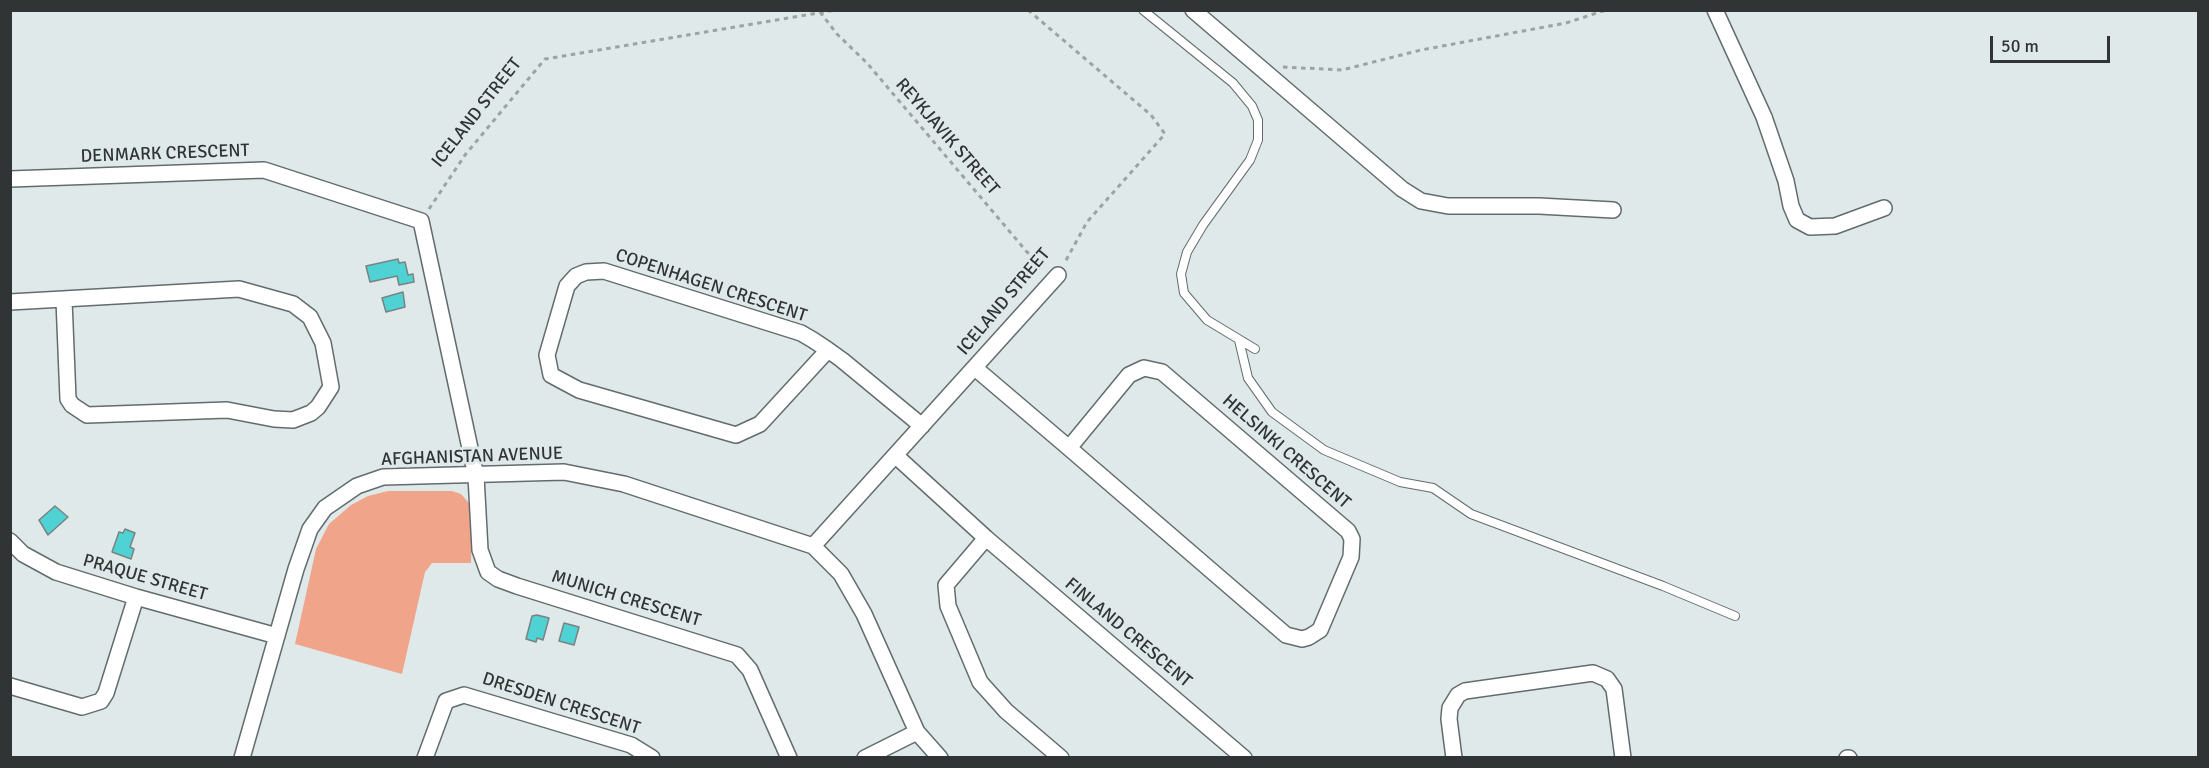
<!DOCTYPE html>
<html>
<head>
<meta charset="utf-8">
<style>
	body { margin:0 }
	#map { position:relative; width:2209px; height:768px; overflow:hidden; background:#dfe9e9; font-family:Signika,sans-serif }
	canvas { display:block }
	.frame { position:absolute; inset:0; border:12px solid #303434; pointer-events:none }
	.scale { position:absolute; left:1990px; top:36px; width:120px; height:27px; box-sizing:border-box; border:3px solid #303434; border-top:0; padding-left:8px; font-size:18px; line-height:21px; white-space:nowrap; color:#303434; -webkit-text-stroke:4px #dfe9e9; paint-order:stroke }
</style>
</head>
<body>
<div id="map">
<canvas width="2209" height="768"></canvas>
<div class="frame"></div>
<div class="scale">50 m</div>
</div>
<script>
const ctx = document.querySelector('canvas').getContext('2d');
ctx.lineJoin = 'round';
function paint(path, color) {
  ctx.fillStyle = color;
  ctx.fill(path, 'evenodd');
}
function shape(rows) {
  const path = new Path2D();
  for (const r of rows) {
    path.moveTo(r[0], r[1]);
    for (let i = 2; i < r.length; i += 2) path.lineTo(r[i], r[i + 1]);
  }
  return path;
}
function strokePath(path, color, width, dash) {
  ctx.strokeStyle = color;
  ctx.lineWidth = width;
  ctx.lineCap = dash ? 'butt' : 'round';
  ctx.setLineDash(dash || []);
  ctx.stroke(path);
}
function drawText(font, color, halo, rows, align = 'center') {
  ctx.font = font + ' Signika,sans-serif';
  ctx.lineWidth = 6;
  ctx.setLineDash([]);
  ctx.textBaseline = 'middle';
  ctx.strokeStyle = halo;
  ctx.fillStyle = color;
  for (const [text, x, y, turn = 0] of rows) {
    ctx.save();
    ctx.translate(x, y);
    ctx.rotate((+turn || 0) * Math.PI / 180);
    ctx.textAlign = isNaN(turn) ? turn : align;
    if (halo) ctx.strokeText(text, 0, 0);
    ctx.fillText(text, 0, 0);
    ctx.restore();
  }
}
const green = shape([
	[388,491,452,491,461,494,468,502,472,513,471,563,432,563,425,572,402,674,295,644,316,549,329,524,351,505,368,496]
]);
const building = shape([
	[398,259,399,263,405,262,408,275,413,274,414,282,399,285,397,276,370,282,366,266,398,259],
	[403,292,405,307,386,312,382,298,403,292],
	[55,506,68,517,48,535,39,520,55,506],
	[125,529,135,533,130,547,134,549,131,559,112,552,119,532,123,533,125,529],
	[537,615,549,618,543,640,537,638,536,642,526,639,532,616,537,615],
	[564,623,579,627,574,645,559,641,564,623]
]);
const path = shape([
	[1028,10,1151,115,1165,134,1087,222,1064,264],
	[820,12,837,34,867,63,1027,252,1046,267],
	[1283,67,1342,70,1421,50,1566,23,1606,10],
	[429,209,465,155,545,59,836,10]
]);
const lane = shape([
	[1143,10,1233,83,1252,106,1258,120,1258,140,1250,160,1203,225,1187,252,1181,274,1184,293,1207,320,1255,349],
	[1239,340,1248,378,1272,412,1324,450,1400,482,1433,488,1471,514,1663,586,1735,616]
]);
const street = shape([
	[1193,10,1402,189,1421,201,1448,206,1539,206,1613,210],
	[1715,10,1764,117,1786,181,1791,206,1797,220,1810,227,1835,226,1884,208],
	[10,179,264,170,421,221,476,476,480,550,488,572,498,579,517,586,737,655,750,670,789,758],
	[10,302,239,289,293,304,310,317,323,343,331,387,318,407,311,413,293,420,274,419,227,410,87,415,72,405,68,399,64,300],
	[828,350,760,424,736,435,579,390,551,375,547,355,567,286,576,276,586,272,604,271,801,333,813,340,828,350,842,360,922,426],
	[975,368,1069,448,1286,635,1302,639,1309,637,1320,630,1351,557,1352,539,1348,531,1162,372,1144,368,1129,375,1069,448],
	[896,456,986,538,1244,758],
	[986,538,946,585,948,606,980,682,1006,711,1061,758],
	[10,541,23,554,56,572,136,597,277,636],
	[813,546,1058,275],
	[10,686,82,707,101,701,106,693,136,597],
	[242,758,296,569,310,529,325,508,357,486,383,477,564,472,624,484,813,546,841,574,864,614,917,732,940,758],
	[425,758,446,701,464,695,631,745,652,758],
	[865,758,917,732],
	[1454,758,1449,719,1450,708,1458,695,1465,691,1593,673,1607,679,1614,689,1623,758],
	[1847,758,1849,758]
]);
const streetNames = [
	["ICELAND STREET",477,113,-52],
	["REYKJAVIK STREET",947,137,49],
	["DENMARK CRESCENT",165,154,-2],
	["COPENHAGEN CRESCENT",711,286,18],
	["ICELAND STREET",1004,302,-50],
	["HELSINKI CRESCENT",1286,452,41],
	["AFGHANISTAN AVENUE",472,457,-2],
	["PRAQUE STREET",145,578,16],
	["MUNICH CRESCENT",626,599,17],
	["FINLAND CRESCENT",1128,633,40],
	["DRESDEN CRESCENT",561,704,18]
];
paint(green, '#f0a48a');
paint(building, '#4ed2d3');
strokePath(building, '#7a8383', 1.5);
strokePath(lane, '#636c6c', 10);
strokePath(street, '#636c6c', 18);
strokePath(path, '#9ca3a3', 3, [4.5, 4.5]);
strokePath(lane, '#fff', 8);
strokePath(street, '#fff', 15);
drawText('18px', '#303434', '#dfe9e9', streetNames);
</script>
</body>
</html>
